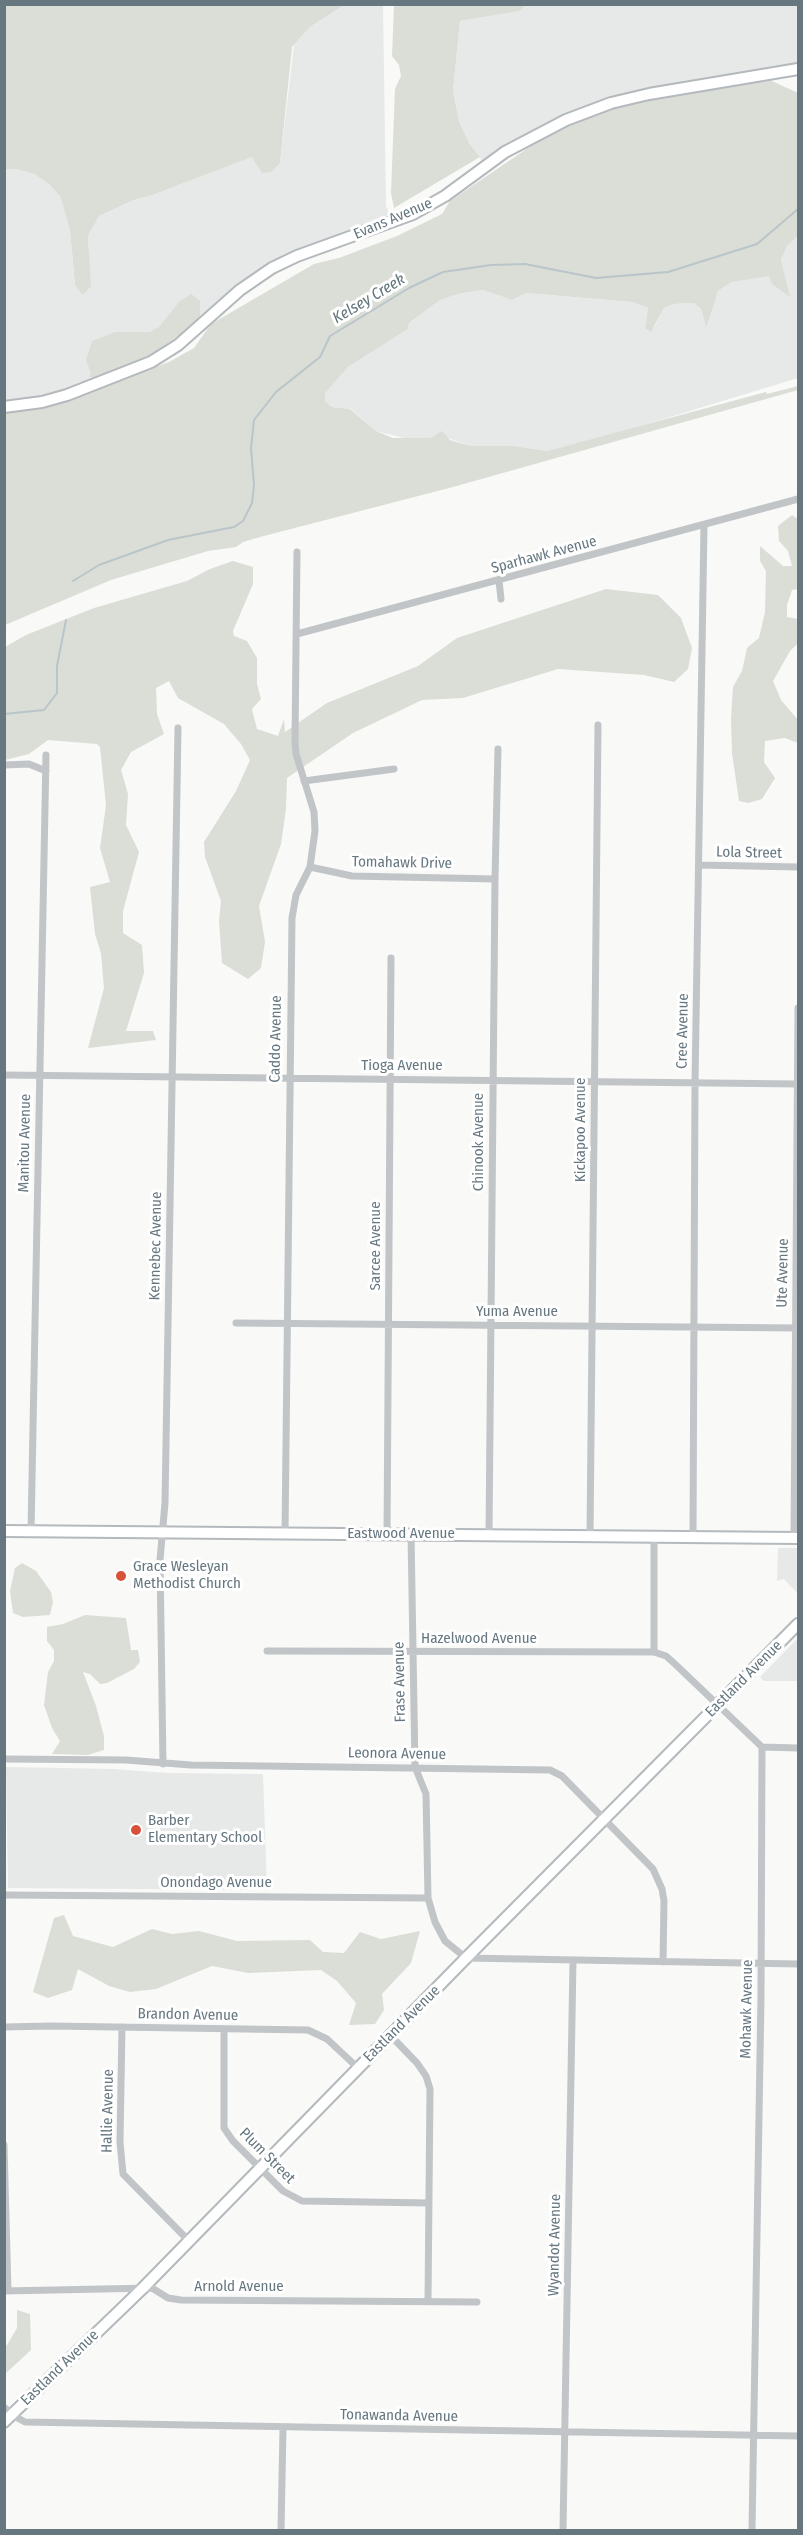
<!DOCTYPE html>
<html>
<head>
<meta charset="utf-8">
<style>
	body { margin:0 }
	#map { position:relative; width:803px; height:2535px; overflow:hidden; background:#f9f9f7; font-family:"Fira Sans Condensed",sans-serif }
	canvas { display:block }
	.frame { position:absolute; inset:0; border:6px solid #667780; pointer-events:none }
</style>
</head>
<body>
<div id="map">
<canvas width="803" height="2535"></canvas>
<div class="frame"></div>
</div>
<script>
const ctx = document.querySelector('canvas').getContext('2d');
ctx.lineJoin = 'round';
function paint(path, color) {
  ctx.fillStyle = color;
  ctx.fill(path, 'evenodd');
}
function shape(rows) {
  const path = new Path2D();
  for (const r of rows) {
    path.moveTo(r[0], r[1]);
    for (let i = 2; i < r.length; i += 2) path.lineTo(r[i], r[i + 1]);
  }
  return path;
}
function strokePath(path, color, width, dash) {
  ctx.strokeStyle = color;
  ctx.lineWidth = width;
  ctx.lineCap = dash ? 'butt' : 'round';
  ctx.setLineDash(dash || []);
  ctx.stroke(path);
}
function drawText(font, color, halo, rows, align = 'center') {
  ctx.font = font + ' "Fira Sans Condensed",sans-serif';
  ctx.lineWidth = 6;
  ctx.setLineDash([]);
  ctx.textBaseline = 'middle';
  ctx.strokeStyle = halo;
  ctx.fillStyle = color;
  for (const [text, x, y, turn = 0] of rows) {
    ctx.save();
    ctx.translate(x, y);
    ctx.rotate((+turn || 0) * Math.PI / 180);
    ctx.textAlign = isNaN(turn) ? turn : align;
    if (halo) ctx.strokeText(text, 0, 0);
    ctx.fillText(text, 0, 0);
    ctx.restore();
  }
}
const built = shape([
	[525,4,798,5,798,69,611,103,484,168,480,157,469,143,459,121,453,91,460,21,520,11],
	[344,5,383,5,386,206,393,222,285,261,178,345,99,383,5,407,4,169,17,169,34,174,49,184,60,196,70,230,75,285,84,295,89,253,88,236,99,216,134,200,150,196,252,157,280,163,294,45,310,27],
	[798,236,798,378,634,428,547,451,513,446,471,446,436,434,430,438,404,438,376,431,351,409,332,407,325,401,325,392,348,367,408,329,409,323,440,300,458,294,483,290,512,300,525,293,632,302,648,308,645,328,655,326,664,308,673,304,694,303,701,309,705,325,718,291,732,282,769,275,789,297,781,260,787,246],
	[778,1548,798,1548,798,1594,784,1579,777,1581],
	[798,1638,798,1681,764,1681,760,1677],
	[6,1767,114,1769,167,1773,263,1774,267,1890,8,1888]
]);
const green = shape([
	[4,5,5,4,344,5,310,27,292,47,280,163,271,172,262,173,252,157,150,196,134,200,99,216,88,236,91,286,83,295,75,285,70,230,60,196,49,184,34,174,17,169,5,169],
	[394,5,525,5,520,11,460,21,453,91,459,121,469,143,480,157,394,208,391,193,395,89,401,76,399,65,392,56],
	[772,81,798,93,797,139,798,141,798,236,787,246,781,260,790,297,772,284,769,276,732,282,718,291,706,328,701,309,694,303,673,304,664,308,651,332,645,328,648,308,632,302,526,293,512,300,483,290,458,294,440,300,409,323,408,329,348,367,325,393,325,401,332,407,350,409,376,431,393,438,430,438,442,431,450,440,471,446,514,446,547,451,766,392,767,394,798,386,798,390,453,487,260,537,243,542,236,547,208,551,111,580,5,625,5,412,88,391,169,362,194,348,211,324,314,264,339,258,397,236,442,214,450,201,553,131,606,109,662,95,751,82],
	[191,294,200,301,200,318,186,330,150,355,95,378,89,377,91,373,86,360,92,341,115,332,150,332,159,327,180,301],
	[792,515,798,519,798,589,792,590,787,605,787,617,798,619,798,643,790,651,773,681,781,700,798,720,798,743,785,738,765,741,764,762,775,778,762,799,748,803,739,801,732,753,731,719,733,687,742,671,747,648,759,638,765,612,766,571,760,561,760,546,783,566,792,566,788,551,779,541,778,526],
	[233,561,253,567,253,584,233,631,234,636,247,641,257,658,257,684,261,699,252,709,257,729,278,736,284,719,285,732,327,703,418,666,457,638,606,589,658,595,681,618,692,648,688,669,674,682,644,675,558,669,463,698,422,700,353,733,287,778,286,809,281,844,259,906,265,942,261,968,248,979,222,963,219,921,221,901,205,857,204,842,236,791,250,760,241,744,224,724,178,698,169,681,156,688,157,714,164,734,131,752,121,770,128,794,126,825,139,852,123,911,123,933,142,945,144,973,126,1031,153,1031,156,1040,88,1048,104,988,101,953,95,934,90,887,110,882,100,848,106,805,100,747,97,744,48,740,29,754,5,760,5,647,26,635,94,608,187,581,210,569],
	[22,1563,36,1571,51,1592,53,1602,50,1615,23,1617,13,1613,10,1591,15,1568],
	[85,1615,126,1618,131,1650,138,1650,140,1662,134,1669,107,1683,100,1684,90,1674,83,1672,96,1706,104,1736,104,1750,88,1755,52,1754,60,1741,52,1728,44,1705,48,1672,54,1661,54,1650,47,1641,47,1627,63,1624],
	[64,1915,73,1936,113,1947,152,1929,172,1934,199,1931,237,1941,310,1940,323,1952,344,1953,360,1932,381,1939,420,1931,411,1963,382,1994,384,2010,375,2024,349,2025,356,2003,337,1981,321,1970,248,1973,212,1966,156,1989,130,1992,109,1986,78,1969,72,1990,48,1998,33,1992,54,1918],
	[17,2310,30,2314,31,2350,5,2374,5,2346,7,2345,17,2328]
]);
const stream = shape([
	[73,581,99,565,168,540,234,527,243,521,252,503,254,485,251,448,254,420,276,392,320,357,330,336,409,288,443,272,491,265,525,264,596,278,668,272,757,244,798,209],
	[4,714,44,710,57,693,57,666,66,620]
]);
const street = shape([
	[499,581,501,599],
	[297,634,798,499],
	[4,765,29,764,46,771],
	[304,781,394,769],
	[699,865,798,867],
	[310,867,352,876,495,879],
	[4,1075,798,1084],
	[236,1323,798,1328],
	[31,1531,46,755],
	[285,1533,292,918,296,895,310,867,315,831,314,812,296,754,295,741,297,552],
	[387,1534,391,958],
	[411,1534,415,1767,426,1794,428,1898,435,1922,445,1941,466,1958,798,1964],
	[489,1535,495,879,498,749],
	[590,1536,598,725],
	[693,1536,695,1082,704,526],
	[654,1537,654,1652],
	[794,1538,798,1008],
	[267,1651,654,1652,666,1656,675,1664,762,1747,761,1997,752,2530],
	[762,1747,798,1748],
	[4,1759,126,1760,191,1765,550,1770,562,1776,653,1869,662,1889,664,1901,663,1962],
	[163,1764,160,1560,165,1503,178,728],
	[4,1895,428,1898],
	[4,2027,51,2026,308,2030,327,2039,358,2068],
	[122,2027,120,2142,123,2174,188,2240],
	[224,2030,224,2128,233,2141,283,2191,302,2201,429,2203],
	[391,2036,417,2063,426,2076,430,2089,428,2301],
	[4,2145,8,2291],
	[4,2291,152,2288,168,2298,181,2300,477,2302],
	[4,2407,14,2416,25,2422,798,2436],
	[281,2530,283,2428],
	[563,2530,573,1961]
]);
const secondary = shape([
	[4,407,42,402,67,395,151,362,178,345,240,290,272,268,297,256,413,214,445,196,505,152,566,120,611,103,649,94,798,69],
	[4,1531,798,1538],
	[4,2422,142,2289,466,1958,798,1624]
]);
const markers = [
	[121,1576,6,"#d75239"],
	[136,1830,6,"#d75239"]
];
const streetNames = [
	["Evans Avenue",393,219,-23],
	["Sparhawk Avenue",544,555,-15],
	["Lola Street",749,853,1],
	["Tomahawk Drive",402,863,1],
	["Cree Avenue",683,1031,-89],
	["Caddo Avenue",276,1039,-89],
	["Tioga Avenue",402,1066],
	["Kickapoo Avenue",581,1130,-90],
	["Chinook Avenue",479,1142,-90],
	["Manitou Avenue",25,1143,-89],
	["Kennebec Avenue",156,1246,-89],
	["Sarcee Avenue",376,1246,-90],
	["Ute Avenue",783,1273,-89],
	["Yuma Avenue",517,1312],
	["Eastwood Avenue",401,1534],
	["Hazelwood Avenue",479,1639],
	["Eastland Avenue",744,1679,-45],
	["Frase Avenue",400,1682,-91],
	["Leonora Avenue",397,1754,1],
	["Onondago Avenue",216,1883],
	["Mohawk Avenue",747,2009,-89],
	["Brandon Avenue",188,2015,1],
	["Eastland Avenue",402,2024,-45],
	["Hallie Avenue",108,2111,-89],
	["Plum Street",267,2156,45],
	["Wyandot Avenue",555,2245,-89],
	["Arnold Avenue",239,2287],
	["Eastland Avenue",60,2368,-44],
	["Tonawanda Avenue",399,2416,1]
];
const poiNames = [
	["Grace Wesleyan",133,1567],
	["Methodist Church",133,1584],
	["Barber",148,1821],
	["Elementary School",148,1838]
];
const waterNames = [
	["Kelsey Creek",369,299,-31]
];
paint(built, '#e7e9e8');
paint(green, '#daded7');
strokePath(stream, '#bac5c9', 2);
strokePath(secondary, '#b3b9bd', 14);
strokePath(street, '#c1c5c8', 7);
strokePath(secondary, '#fff', 10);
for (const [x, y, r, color] of markers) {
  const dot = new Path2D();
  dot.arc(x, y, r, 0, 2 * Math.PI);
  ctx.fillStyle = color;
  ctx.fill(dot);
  strokePath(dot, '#fff', 2);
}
drawText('15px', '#667780', '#fff', streetNames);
drawText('15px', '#667780', '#fff', poiNames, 'left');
drawText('italic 16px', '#61757a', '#fff', waterNames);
</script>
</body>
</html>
